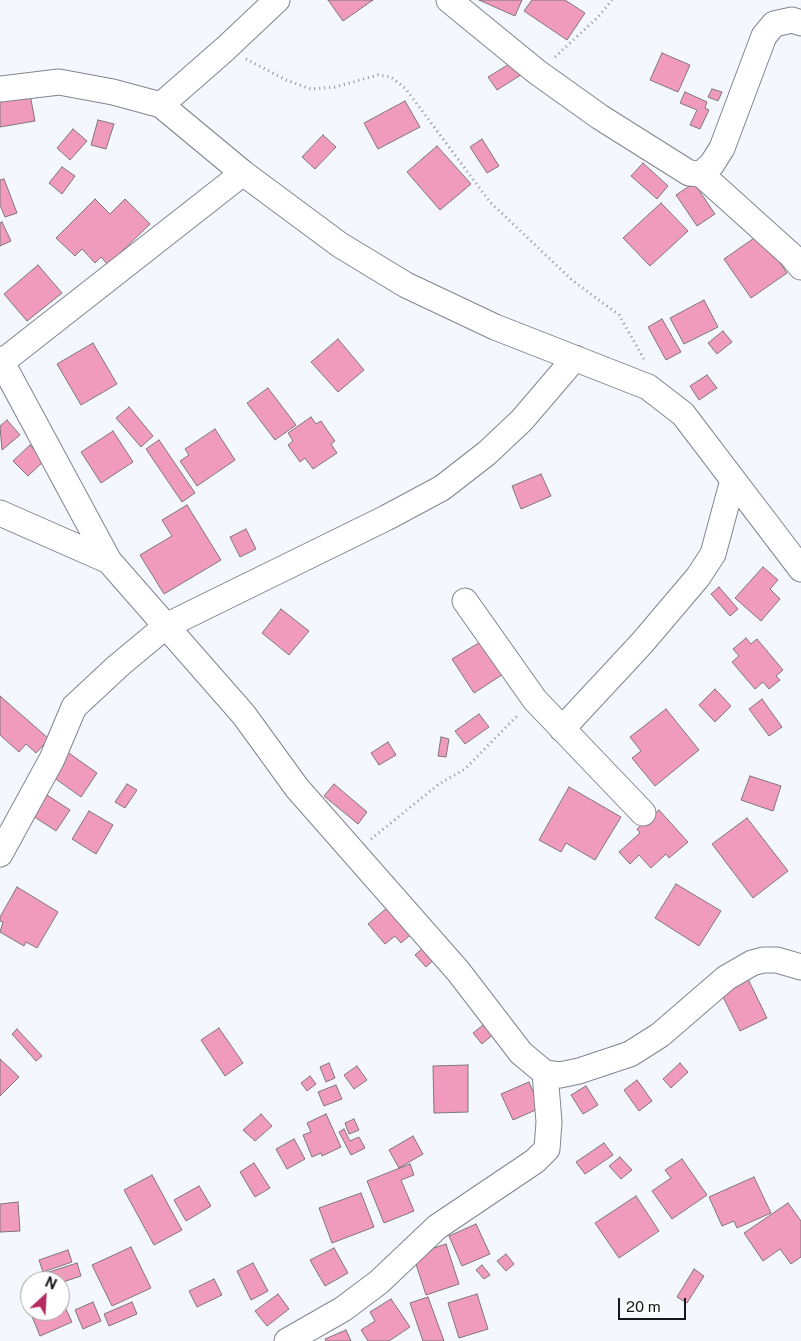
<!DOCTYPE html>
<html>
<head>
<meta charset="utf-8">
<style>
	body { margin:0 }
	#map { position:relative; width:801px; height:1341px; overflow:hidden; background:#f4f7fe; font-family:"Public Sans",sans-serif }
	canvas { display:block }
	.north { position:absolute; left:20px; top:1271px; width:50px; height:50px; box-sizing:border-box; background:#fff; border:1px solid #a2a2a3; border-radius:50%; rotate:25deg; font-size:14px; font-weight:700; line-height:20px; text-align:center; color:#16171a }
	.north::after { content:''; display:block; margin:auto; width:18px; height:22px; background:#b82b62; clip-path:polygon(50% 0,100% 100%,50% 72%,0 100%) }
	.scale { position:absolute; left:618px; top:1298px; width:68px; height:22px; box-sizing:border-box; border:2px solid #16171a; border-top:0; padding-left:6px; font-size:15px; line-height:18px; white-space:nowrap; color:#16171a; -webkit-text-stroke:4px #fff; paint-order:stroke }
</style>
</head>
<body>
<div id="map">
<canvas width="801" height="1341"></canvas>
<div class="north">N</div>
<div class="scale">20 m</div>
</div>
<script>
const ctx = document.querySelector('canvas').getContext('2d');
ctx.lineJoin = 'round';
function paint(path, color) {
  ctx.fillStyle = color;
  ctx.fill(path, 'evenodd');
}
function shape(rows) {
  const path = new Path2D();
  for (const r of rows) {
    path.moveTo(r[0], r[1]);
    for (let i = 2; i < r.length; i += 2) path.lineTo(r[i], r[i + 1]);
  }
  return path;
}
function strokePath(path, color, width, dash) {
  ctx.strokeStyle = color;
  ctx.lineWidth = width;
  ctx.lineCap = dash ? 'butt' : 'round';
  ctx.setLineDash(dash || []);
  ctx.stroke(path);
}
const building = shape([
	[328,0,373,0,343,21,328,0],
	[479,0,522,0,515,16,479,0],
	[532,0,565,0,585,13,567,40,524,11,532,0],
	[662,53,690,65,678,92,650,80,662,53],
	[516,60,524,73,497,90,488,77,516,60],
	[29,89,35,121,0,127,0,95,29,89],
	[712,89,722,92,718,101,708,97,712,89],
	[685,92,707,102,705,108,709,110,700,129,690,125,697,110,680,103,685,92],
	[405,101,420,127,378,149,364,123,405,101],
	[98,120,114,124,106,149,91,145,98,120],
	[73,129,87,141,70,160,57,148,73,129],
	[323,135,336,147,315,169,302,157,323,135],
	[482,139,499,166,487,173,470,147,482,139],
	[437,146,471,184,440,210,407,172,437,146],
	[643,163,668,186,657,199,631,176,643,163],
	[62,167,75,176,62,194,49,183,62,167],
	[4,179,17,213,5,217,0,205,0,180,4,179],
	[694,183,715,214,697,226,676,195,694,183],
	[95,199,110,214,125,199,150,224,108,265,101,257,95,263,82,249,75,256,56,238,95,199],
	[661,203,688,231,650,266,623,238,661,203],
	[2,222,11,241,0,246,0,223,2,222],
	[760,234,787,273,751,298,724,259,760,234],
	[38,265,62,293,27,321,4,294,38,265],
	[704,300,718,327,684,344,670,318,704,300],
	[662,319,681,352,666,360,648,327,662,319],
	[723,331,732,342,717,354,708,343,723,331],
	[338,339,364,370,338,392,311,362,338,339],
	[93,343,117,384,81,405,57,364,93,343],
	[707,375,717,388,699,400,690,386,707,375],
	[268,388,296,425,275,440,247,403,268,388],
	[129,407,153,436,141,447,116,418,129,407],
	[311,417,316,424,321,421,327,430,335,441,331,444,337,453,313,469,305,458,300,462,288,445,293,441,288,433,311,417],
	[7,420,20,435,2,450,0,426,7,420],
	[215,429,235,460,197,486,180,461,189,455,185,449,215,429],
	[113,431,133,462,101,483,81,452,113,431],
	[159,440,195,493,182,502,146,449,159,440],
	[30,445,44,461,28,476,13,461,30,445],
	[541,474,551,496,521,509,512,486,541,474],
	[187,505,221,560,164,594,140,555,172,536,162,520,187,505],
	[246,529,256,549,240,557,230,537,246,529],
	[763,567,778,580,770,589,780,599,761,621,735,598,763,567],
	[719,587,738,609,730,616,711,594,719,587],
	[281,609,309,631,289,655,262,633,281,609],
	[487,638,508,671,474,693,452,659,487,638],
	[746,638,751,644,757,639,783,670,776,676,780,680,769,689,763,682,755,689,732,662,739,656,733,649,746,638],
	[715,689,731,706,715,722,699,705,715,689],
	[0,696,49,739,36,753,26,744,19,752,0,735,0,696],
	[762,699,782,727,769,736,749,709,762,699],
	[666,709,699,750,655,786,632,758,641,751,630,737,666,709],
	[479,714,489,727,465,744,455,731,479,714],
	[441,737,449,739,446,757,438,756,441,737],
	[388,742,396,755,379,765,371,753,388,742],
	[66,751,97,773,81,797,49,774,66,751],
	[750,776,781,786,773,811,741,800,750,776],
	[127,784,137,790,125,808,115,802,127,784],
	[334,784,367,812,358,824,324,796,334,784],
	[569,787,621,817,595,860,566,843,561,852,539,840,569,787],
	[47,795,70,810,56,831,33,816,47,795],
	[659,810,688,842,669,858,666,854,651,868,639,855,630,864,619,852,640,833,637,829,659,810],
	[89,811,113,825,96,854,72,839,89,811],
	[747,818,788,871,753,898,712,844,747,818],
	[676,884,721,911,699,946,655,918,676,884],
	[17,887,58,912,37,948,26,942,24,946,0,932,3,922,0,921,0,917,17,887],
	[394,902,417,929,401,943,395,936,385,944,368,924,394,902],
	[426,945,437,957,426,967,415,955,426,945],
	[747,977,767,1018,740,1031,720,991,747,977],
	[487,1022,495,1033,482,1044,473,1033,487,1022],
	[219,1028,243,1063,225,1076,201,1040,219,1028],
	[17,1029,42,1056,36,1061,12,1034,17,1029],
	[0,1059,19,1077,0,1096,0,1059],
	[329,1063,335,1078,326,1082,320,1067,329,1063],
	[680,1063,688,1072,671,1088,663,1079,680,1063],
	[468,1065,468,1112,434,1113,433,1066,468,1065],
	[357,1066,367,1080,354,1089,344,1075,357,1066],
	[310,1076,316,1084,307,1091,301,1083,310,1076],
	[637,1080,652,1101,639,1111,624,1090,637,1080],
	[529,1082,540,1108,513,1120,501,1094,529,1082],
	[336,1085,342,1099,324,1106,318,1092,336,1085],
	[586,1086,598,1105,583,1114,571,1095,586,1086],
	[261,1114,272,1126,255,1141,243,1130,261,1114],
	[326,1114,341,1147,322,1156,321,1153,312,1157,303,1135,311,1132,307,1123,326,1114],
	[354,1119,359,1130,349,1134,345,1123,354,1119],
	[344,1129,350,1141,359,1137,365,1148,351,1155,339,1132,344,1129],
	[413,1136,423,1154,399,1168,389,1150,413,1136],
	[294,1139,305,1159,287,1169,276,1149,294,1139],
	[604,1143,613,1155,585,1174,576,1162,604,1143],
	[620,1157,632,1170,621,1179,609,1166,620,1157],
	[682,1159,707,1195,672,1219,652,1191,671,1178,665,1170,682,1159],
	[254,1163,270,1188,255,1197,240,1172,254,1163],
	[410,1164,414,1175,401,1180,414,1211,384,1223,367,1181,410,1164],
	[152,1175,182,1230,154,1245,124,1190,152,1175],
	[754,1177,771,1213,737,1228,734,1221,722,1226,709,1197,754,1177],
	[199,1186,211,1206,186,1221,174,1200,199,1186],
	[361,1193,374,1227,332,1243,319,1208,361,1193],
	[636,1196,659,1231,619,1258,595,1223,636,1196],
	[18,1202,20,1231,0,1232,0,1204,18,1202],
	[788,1203,801,1221,801,1257,791,1264,780,1249,763,1261,744,1233,788,1203],
	[476,1224,490,1254,462,1266,449,1236,476,1224],
	[446,1244,459,1284,426,1295,413,1255,446,1244],
	[131,1247,151,1288,112,1306,92,1265,131,1247],
	[334,1248,348,1273,325,1286,310,1260,334,1248],
	[68,1250,72,1262,43,1272,39,1260,68,1250],
	[506,1254,514,1264,506,1271,497,1261,506,1254],
	[77,1263,81,1276,60,1283,52,1281,49,1272,77,1263],
	[253,1263,268,1291,251,1300,237,1271,253,1263],
	[482,1265,490,1275,484,1279,476,1270,482,1265],
	[694,1269,704,1276,687,1303,677,1297,694,1269],
	[214,1279,222,1295,197,1307,189,1291,214,1279],
	[278,1294,289,1309,267,1326,255,1311,278,1294],
	[477,1294,488,1329,459,1338,448,1303,477,1294],
	[428,1297,444,1341,423,1341,410,1303,428,1297],
	[391,1299,410,1327,389,1341,368,1341,361,1330,375,1321,370,1312,391,1299],
	[62,1301,72,1322,40,1336,31,1314,38,1311,60,1311,60,1302,62,1301],
	[93,1302,101,1321,83,1329,75,1310,93,1302],
	[132,1302,137,1314,109,1326,104,1314,132,1302],
	[346,1330,351,1341,326,1341,325,1339,346,1330]
]);
const path = shape([
	[555,57,598,17,612,0],
	[246,59,286,80,311,89,335,87,378,75,391,77,405,88,490,202,573,281,619,315,645,361],
	[371,839,439,784,465,769,518,715]
]);
const street = shape([
	[449,0,537,72,600,117,689,173,701,174,712,164,722,148,764,36,774,24,792,20,801,23],
	[0,89,59,82,113,92,161,105,243,173,340,245,406,285,495,327,648,387,683,414,801,569],
	[161,105,225,49,277,0],
	[701,174,792,256,801,267],
	[0,359,109,561,244,715,297,788,458,971,521,1053,545,1073,560,1075,579,1071,630,1054,660,1035,726,978,752,963,763,960,777,960,801,967],
	[2,362,243,173],
	[0,513,109,561],
	[465,601,535,700,643,813],
	[562,729,642,643,698,577,713,554,733,480],
	[0,854,52,759,74,707,118,666,166,626,386,518,442,488,487,453,522,420,575,358],
	[287,1341,343,1309,379,1282,437,1227,535,1161,547,1149,549,1122,545,1073]
]);
paint(building, '#f19bbc');
strokePath(building, '#7f7679', 1);
strokePath(street, '#82858d', 27);
strokePath(path, '#8f9197', 3, [1, 4]);
strokePath(street, '#fff', 25);
</script>
</body>
</html>
